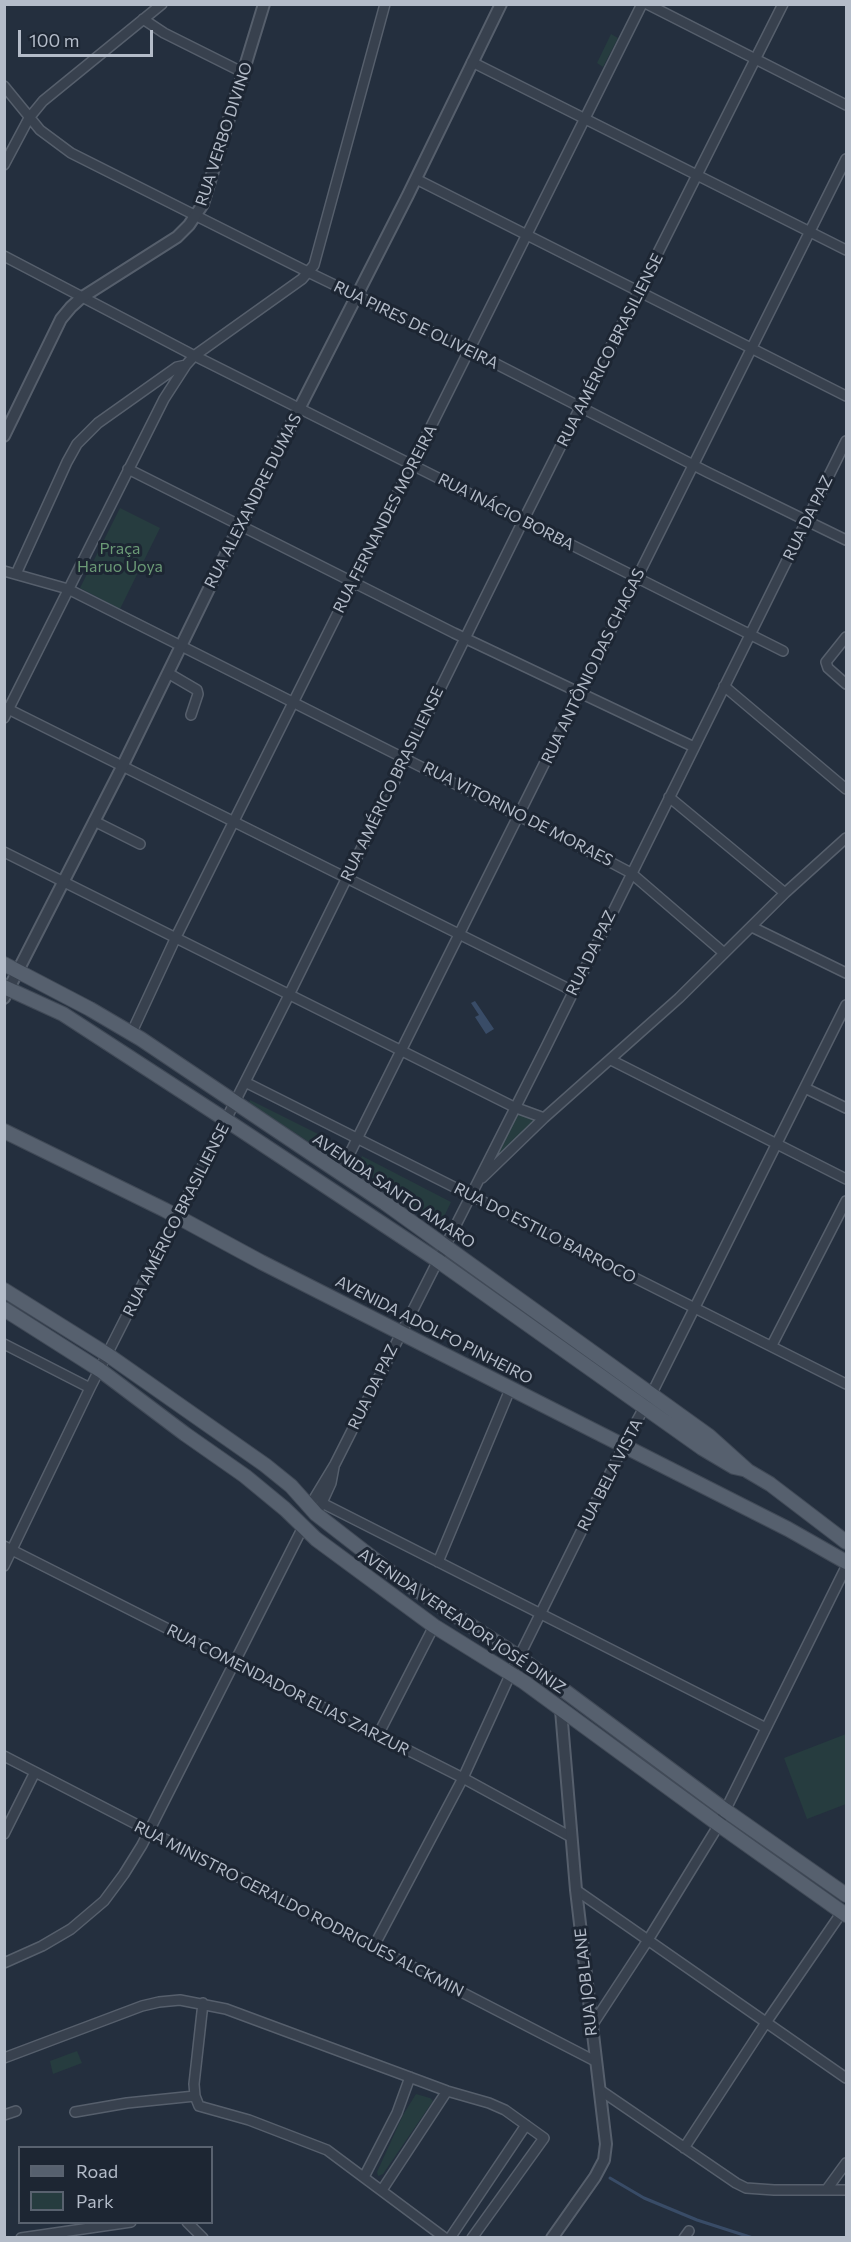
<!DOCTYPE html>
<html>
<head>
<meta charset="utf-8">
<style>
	body { margin:0 }
	#map { position:relative; width:851px; height:2242px; overflow:hidden; background:#242f3e; font-family:Commissioner,sans-serif }
	canvas { display:block }
	.frame { position:absolute; inset:0; border:6px solid #b4bcc9; pointer-events:none }
	.legend { position:absolute; left:18px; top:2146px; width:195px; height:78px; box-sizing:border-box; background:#1d2633; border:2px solid #59626f; margin:0; padding:8px 10px; list-style:none; font-size:18px; color:#b4bcc9 }
	.legend li { display:flex; align-items:center; gap:12px; height:30px }
	.legend b { width:30px; border:2px solid #59626f }
	.scale { position:absolute; left:18px; top:30px; width:135px; height:27px; box-sizing:border-box; border:3px solid #b4bcc9; border-top:0; padding-left:8px; font-size:18px; line-height:21px; white-space:nowrap; color:#b4bcc9; -webkit-text-stroke:4px #1d2633; paint-order:stroke }
</style>
</head>
<body>
<div id="map">
<canvas width="851" height="2242"></canvas>
<div class="frame"></div>
<ul class="legend">
<li><b style="height:8px;background:#56606e"></b>Road</li>
<li><b style="height:16px;background:#263c3f"></b>Park</li>
</ul>
<div class="scale">100 m</div>
</div>
<script>
const ctx = document.querySelector('canvas').getContext('2d');
ctx.lineJoin = 'round';
function paint(path, color) {
  ctx.fillStyle = color;
  ctx.fill(path, 'evenodd');
}
function shape(rows) {
  const path = new Path2D();
  for (const r of rows) {
    path.moveTo(r[0], r[1]);
    for (let i = 2; i < r.length; i += 2) path.lineTo(r[i], r[i + 1]);
  }
  return path;
}
function strokePath(path, color, width, dash) {
  ctx.strokeStyle = color;
  ctx.lineWidth = width;
  ctx.lineCap = dash ? 'butt' : 'round';
  ctx.setLineDash(dash || []);
  ctx.stroke(path);
}
function drawText(font, color, halo, rows, align = 'center') {
  ctx.font = font + ' Commissioner,sans-serif';
  ctx.lineWidth = 6;
  ctx.setLineDash([]);
  ctx.textBaseline = 'middle';
  ctx.strokeStyle = halo;
  ctx.fillStyle = color;
  for (const [text, x, y, turn = 0] of rows) {
    ctx.save();
    ctx.translate(x, y);
    ctx.rotate((+turn || 0) * Math.PI / 180);
    ctx.textAlign = isNaN(turn) ? turn : align;
    if (halo) ctx.strokeText(text, 0, 0);
    ctx.fillText(text, 0, 0);
    ctx.restore();
  }
}
const green = shape([
	[611,34,618,38,603,67,597,63],
	[120,508,160,528,120,609,80,588],
	[250,1100,340,1145,335,1155,329,1155,249,1103],
	[515,1110,541,1119,486,1168],
	[362,1156,451,1202,441,1223,435,1225,358,1174,356,1169],
	[846,1734,846,1804,807,1819,784,1758],
	[77,2051,82,2063,53,2074,50,2061],
	[416,2094,430,2098,433,2101,383,2174,378,2176,377,2172,403,2115]
]);
const water = shape([
	[475,1001,494,1029,486,1034,475,1017,479,1015,471,1003]
]);
const stream = shape([
	[610,2178,644,2198,697,2220,753,2238]
]);
const minor = shape([
	[647,4,846,105],
	[143,19,164,33,244,73],
	[472,62,846,250],
	[4,86,40,130,71,153,314,275,469,350,707,472,846,540],
	[4,165,29,118,43,101,162,4],
	[416,179,846,396],
	[4,256,191,354,783,651],
	[128,469,454,633,694,747],
	[4,571,68,589,614,864,631,873,724,953],
	[16,574,67,462,77,444,98,423,177,367,186,365],
	[846,637,826,662,828,668,846,684],
	[168,673,197,690,198,694,191,715],
	[724,686,846,789],
	[6,708,573,991],
	[4,718,164,399,186,365,194,356,302,279,314,265,385,4],
	[669,797,785,893],
	[94,821,140,844],
	[4,852,514,1107,544,1118],
	[752,927,846,973],
	[131,1034,176,937,642,4],
	[611,1060,846,1179],
	[245,1082,846,1384],
	[805,1088,846,1108],
	[340,1173,846,159],
	[482,1178,544,1118,679,998,785,893,846,838],
	[4,1344,90,1388],
	[772,1345,846,1201],
	[322,1503,766,1728],
	[309,1507,335,1464,546,1047,846,441],
	[320,1507,331,1483,334,1467],
	[4,1546,463,1778,571,1837],
	[438,1562,511,1387],
	[4,1566,90,1388,286,1001,520,527,783,4],
	[378,1735,434,1626],
	[4,1756,595,2061],
	[4,1834,35,1772],
	[576,1890,846,2078],
	[374,1946,463,1778,511,1673,628,1437,651,1395,846,1005],
	[4,1963,42,1946,71,1929,104,1901,124,1874,142,1845,303,1527],
	[203,2003,194,2084,195,2096,199,2106,249,2120,327,2150,445,2238],
	[591,2027,648,1940,715,1831,846,1567],
	[4,2058,142,2006,159,2002,180,2000,226,2009,447,2091,489,2103,505,2110,544,2138,472,2238],
	[600,2090,736,2183,746,2188,774,2190,846,2190],
	[75,2112,127,2103,195,2096],
	[4,2115,16,2111],
	[684,2148,767,2021,842,1912],
	[364,2177,397,2113,410,2077],
	[827,2189,846,2163],
	[382,2190,447,2091],
	[187,2222,203,2238],
	[21,2238,131,2222],
	[450,2238,526,2125],
	[684,2238,689,2231]
]);
const tertiary = shape([
	[4,436,61,319,71,307,81,298,177,237,189,225,203,204,264,4],
	[4,998,123,765,240,525,408,195,501,4],
	[552,2238,595,2177,604,2160,606,2144,576,1890,561,1710]
]);
const primary = shape([
	[4,964,90,1009,141,1039,385,1203,709,1436,748,1471,770,1484,846,1542],
	[4,987,63,1014,226,1120,437,1260,702,1448,734,1467,743,1469],
	[4,1131,165,1210,261,1262,788,1529,846,1562],
	[4,1290,108,1355,265,1465,291,1486,316,1514,401,1580,519,1657,725,1810,846,1895],
	[4,1309,100,1370,185,1434,245,1476,285,1509,316,1539,434,1626,524,1682,718,1824,846,1915]
]);
const streetNames = [
	["RUA VERBO DIVINO",224,134,-72],
	["RUA PIRES DE OLIVEIRA",416,325,26],
	["RUA AMÉRICO BRASILIENSE",610,350,-63],
	["RUA ALEXANDRE DUMAS",253,501,-63],
	["RUA INÁCIO BORBA",506,512,27],
	["RUA DA PAZ",808,518,-64],
	["RUA FERNANDES MOREIRA",385,519,-63],
	["RUA ANTÔNIO DAS CHAGAS",593,666,-64],
	["RUA AMÉRICO BRASILIENSE",392,784,-64],
	["RUA VITORINO DE MORAES",518,814,27],
	["RUA DA PAZ",591,953,-64],
	["AVENIDA SANTO AMARO",394,1191,34],
	["RUA AMÉRICO BRASILIENSE",176,1220,-63],
	["RUA DO ESTILO BARROCO",545,1233,27],
	["AVENIDA ADOLFO PINHEIRO",434,1330,27],
	["RUA DA PAZ",373,1387,-64],
	["RUA BELA VISTA",610,1475,-63],
	["AVENIDA VEREADOR JOSÉ DINIZ",462,1621,34],
	["RUA COMENDADOR ELIAS ZARZUR",288,1690,27],
	["RUA MINISTRO GERALDO RODRIGUES ALCKMIN",299,1909,27],
	["RUA JOB LANE",586,1982,-96]
];
const parkNames = [
	["Praça",120,549],
	["Haruo Uoya",120,567]
];
paint(green, '#263c3f');
paint(water, '#394c67');
strokePath(stream, '#394c67', 3);
strokePath(minor, '#565f6c', 12);
strokePath(tertiary, '#565f6c', 14);
strokePath(primary, '#414a57', 16);
strokePath(minor, '#38414e', 9);
strokePath(tertiary, '#38414e', 10);
strokePath(primary, '#56606e', 14);
drawText('16px', '#b4bcc9', '#1d2633', streetNames);
drawText('16px', '#6b9a76', '#1d2633', parkNames);
</script>
</body>
</html>
